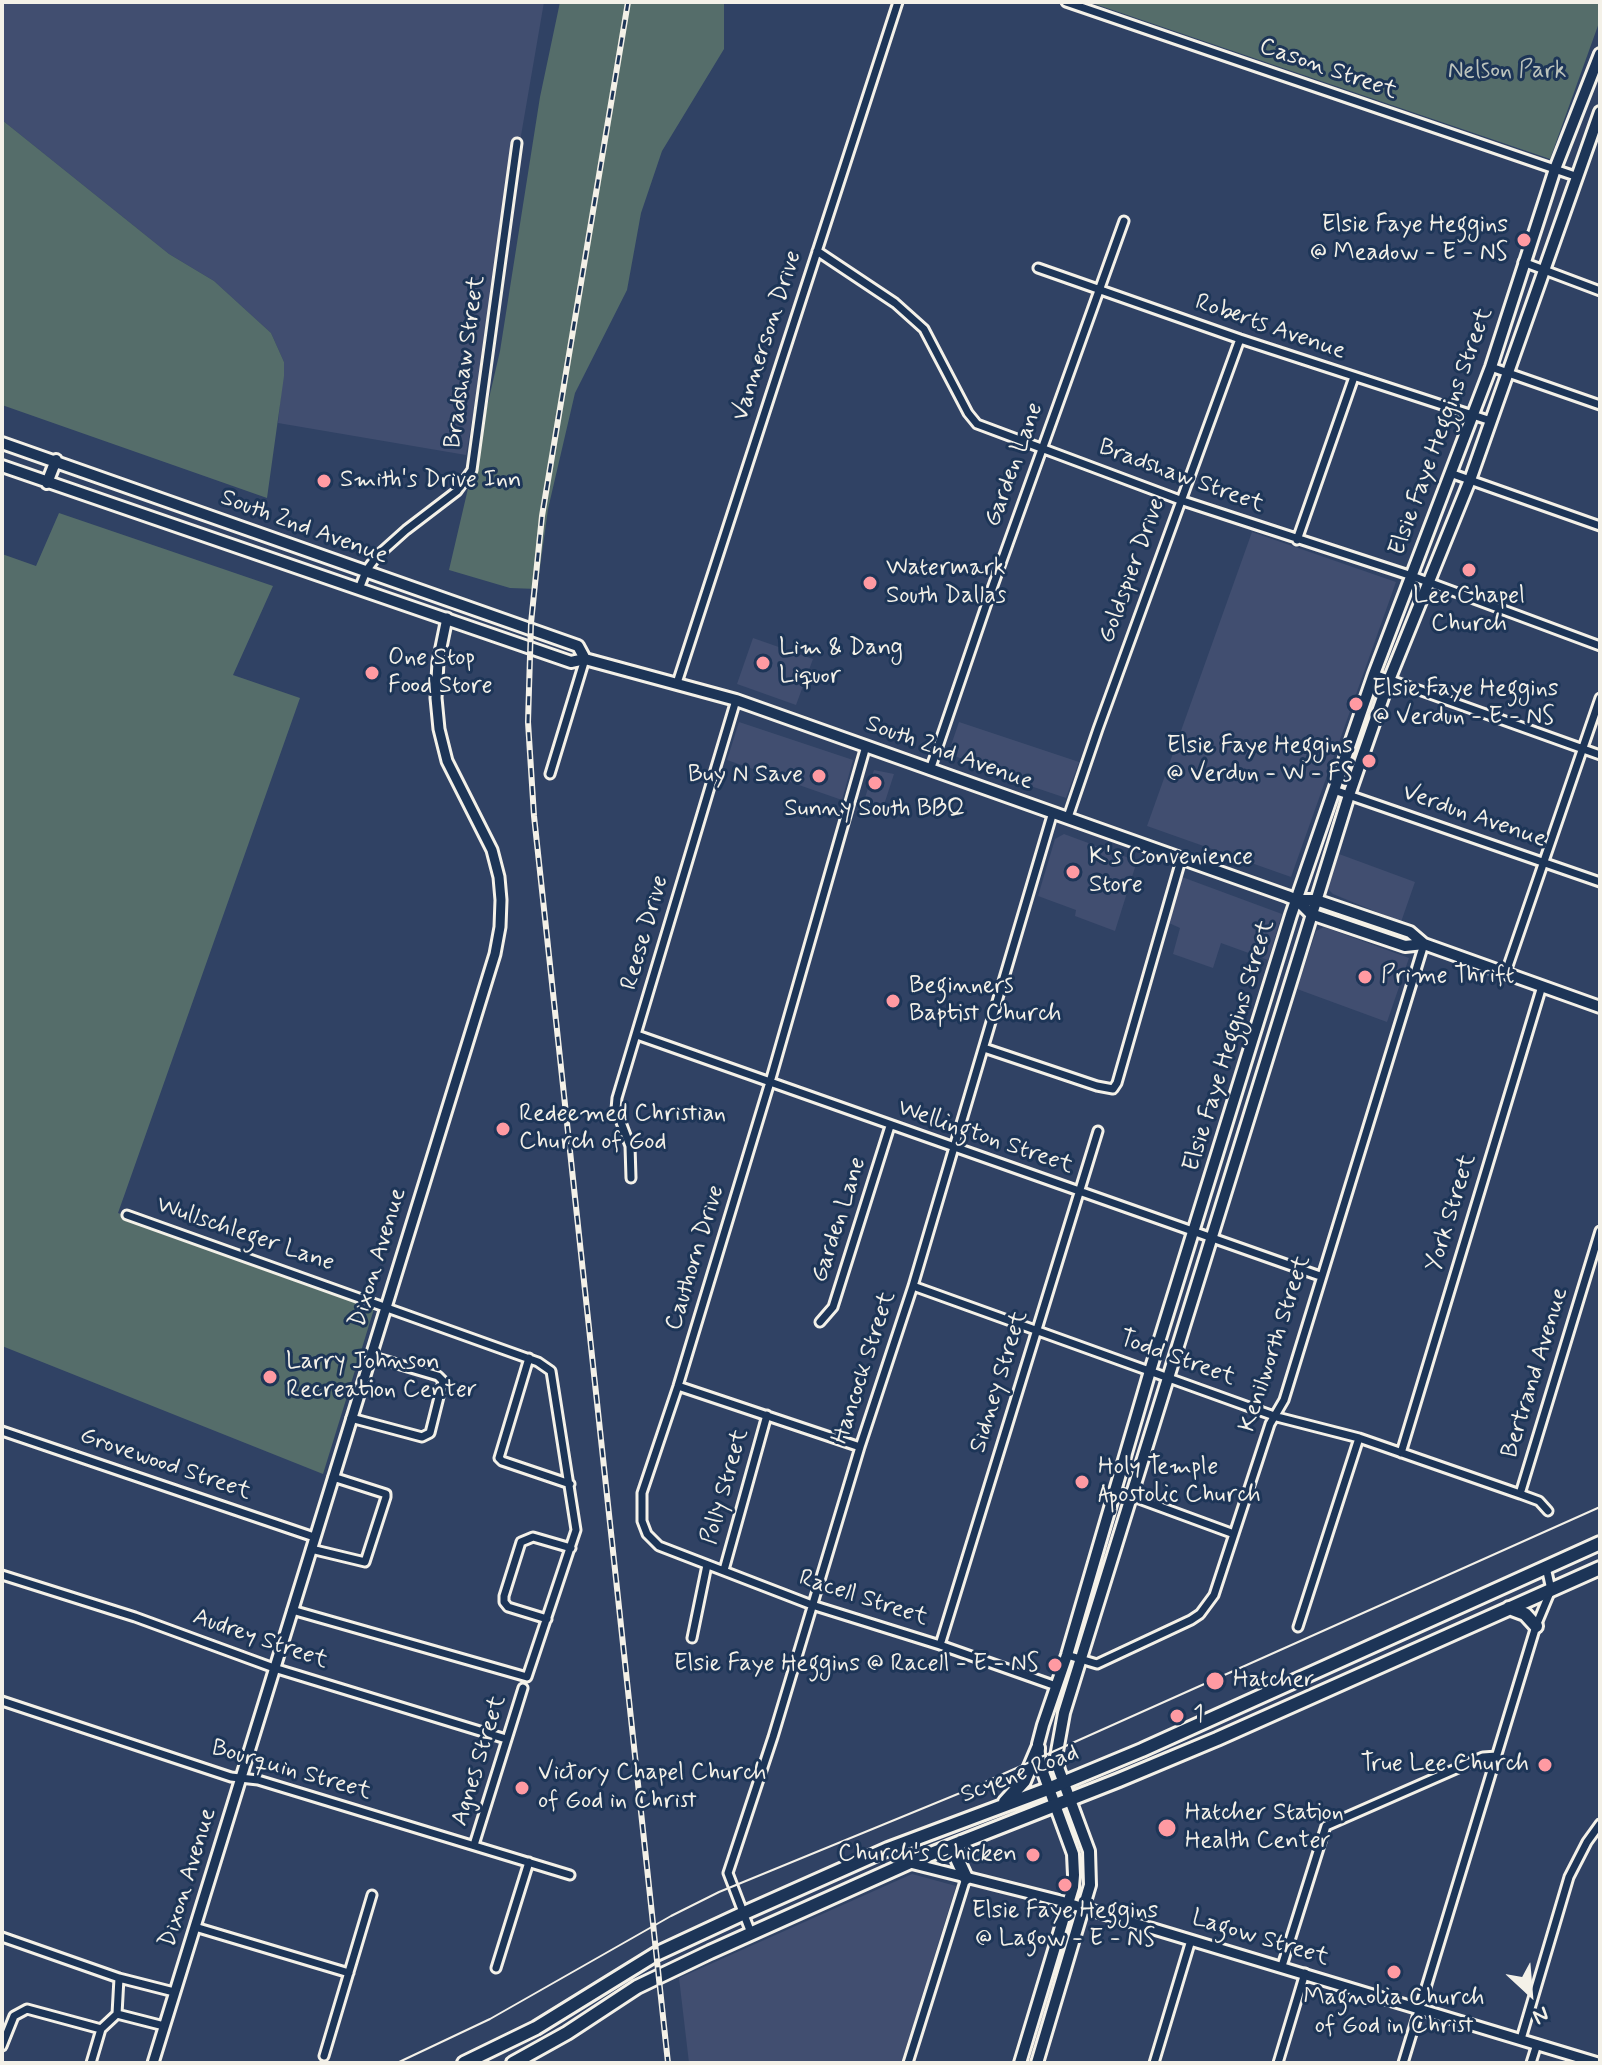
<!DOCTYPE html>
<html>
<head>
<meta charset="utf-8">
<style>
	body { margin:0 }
	#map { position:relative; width:1602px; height:2065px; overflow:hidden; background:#304264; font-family:Mynerve,sans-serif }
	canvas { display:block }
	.frame { position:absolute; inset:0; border:4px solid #f4f1e8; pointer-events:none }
	.north { position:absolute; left:1490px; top:1953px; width:80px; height:80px; -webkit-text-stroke:6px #1d3557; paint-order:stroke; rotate:154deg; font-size:22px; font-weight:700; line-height:32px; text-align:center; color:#f4f1e8 }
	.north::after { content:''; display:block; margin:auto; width:28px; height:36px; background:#f4f1e8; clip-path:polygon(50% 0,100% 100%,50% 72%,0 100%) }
</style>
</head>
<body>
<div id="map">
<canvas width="1602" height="2065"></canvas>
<div class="frame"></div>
<div class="north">N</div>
</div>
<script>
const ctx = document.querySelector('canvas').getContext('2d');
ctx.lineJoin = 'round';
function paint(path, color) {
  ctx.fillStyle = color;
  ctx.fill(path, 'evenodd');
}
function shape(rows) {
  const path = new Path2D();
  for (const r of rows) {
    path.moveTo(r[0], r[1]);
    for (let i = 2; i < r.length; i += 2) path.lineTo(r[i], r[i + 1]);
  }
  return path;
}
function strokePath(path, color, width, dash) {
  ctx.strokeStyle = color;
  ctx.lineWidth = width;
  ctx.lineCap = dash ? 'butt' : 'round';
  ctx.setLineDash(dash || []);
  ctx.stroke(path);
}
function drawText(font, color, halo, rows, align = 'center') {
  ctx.font = font + ' Mynerve,sans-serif';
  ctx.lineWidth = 6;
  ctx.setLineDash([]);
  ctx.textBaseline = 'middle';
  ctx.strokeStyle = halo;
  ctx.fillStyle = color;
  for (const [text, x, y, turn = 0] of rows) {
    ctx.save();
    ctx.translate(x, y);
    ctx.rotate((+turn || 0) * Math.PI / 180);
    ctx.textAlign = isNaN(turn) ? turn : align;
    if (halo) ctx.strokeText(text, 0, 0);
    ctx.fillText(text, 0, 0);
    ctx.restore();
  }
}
const built = shape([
	[2,2,544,2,466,455,278,423,284,362,271,333,214,281,169,254,2,120],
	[1252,532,1396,582,1291,877,1147,826],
	[753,638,813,659,796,705,737,684],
	[739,722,853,760,842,800,727,760],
	[959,722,1079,762,1066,798,986,771,987,767,948,754],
	[874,770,894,774,881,814,862,807],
	[1064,834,1137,861,1115,931,1075,916,1076,910,1038,896,1055,839],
	[1339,854,1415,882,1401,922,1333,894,1327,888],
	[1182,877,1282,914,1268,960,1221,943,1213,968,1173,954,1180,928,1169,923],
	[1324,927,1409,958,1387,1022,1297,989,1316,931],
	[912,1874,956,1886,901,2063,689,2063,679,1978]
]);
const green = shape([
	[560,2,724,2,724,49,662,151,641,213,627,290,575,393,548,509,537,589,510,588,449,570,500,351,540,97],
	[1089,2,1600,2,1600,20,1550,159],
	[2,120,169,254,214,281,271,333,284,362,284,376,267,498,2,405],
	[59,513,273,586,233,675,300,698,118,1213,374,1309,323,1474,2,1346,2,554,36,566]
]);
const minor = shape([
	[1066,2,1578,177],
	[817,251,895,303,924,329,968,413,977,424,1180,500,1412,576,1600,646],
	[1523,262,1600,291],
	[1038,268,1240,339,1491,421],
	[1491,367,1600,405],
	[1450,473,1600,526],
	[1297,540,1354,377],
	[359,589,366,571,377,556,406,530,457,491,472,470,517,143],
	[1374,674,1600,755],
	[677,683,898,2],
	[866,746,770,1082,678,1386,642,1493,642,1521,647,1534,659,1546,812,1605,940,1645,1056,1686],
	[930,770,989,597,1124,221],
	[550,774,585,659],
	[1334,790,1600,882],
	[1068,817,1098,729,1240,339],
	[1506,972,1600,698],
	[637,1035,1320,1276],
	[984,1048,1097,1086,1113,1089,1117,1083,1181,860],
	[631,1178,630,1146,616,1109,617,1098,736,700],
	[127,1215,538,1362,551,1371,576,1530,527,1677,292,1610],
	[913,1286,1277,1417,1359,1438,1520,1494],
	[820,1322,833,1307,890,1126],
	[529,1358,499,1458,502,1461,570,1484],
	[678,1386,860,1447],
	[351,1418,422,1437,430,1433,443,1381,438,1376,370,1356],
	[2,1431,314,1537],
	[1401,1453,1542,986],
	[1117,1491,1234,1534],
	[1548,1511,1539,1501,1520,1494,1600,1231],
	[311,1549,365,1562,386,1497,386,1494,333,1477],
	[724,1570,767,1415],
	[2,1575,135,1617,274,1668,506,1739],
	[547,1619,508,1607,504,1602,504,1596,521,1542,533,1537,571,1548],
	[1298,1627,1359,1438],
	[692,1638,707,1565],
	[940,1645,1098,1131],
	[1067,1655,1097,1664,1191,1620,1200,1614,1214,1595,1270,1424,1284,1400,1424,944],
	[2,1701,231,1777,258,1780,570,1875],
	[474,1845,523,1688],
	[195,1927,349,1973],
	[751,1933,728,1873,773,1737,860,1447,913,1286,1053,812],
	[2,1937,119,1978,174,1992],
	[1282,1966,1326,1826,1483,1757,1497,1756],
	[496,1968,529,1862],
	[117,2014,119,1978],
	[1521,2039,1569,1877,1587,1842,1600,1824],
	[2,2046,14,2016,27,2009,101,2029],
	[324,2056,372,1895],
	[91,2063,101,2029,117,2014,164,2026],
	[908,2063,966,1878],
	[1154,2063,1191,1940],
	[1278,2063,1305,1973],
	[1403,2063,1536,1626,1551,1590,1546,1567],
	[1531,2063,1537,2044]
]);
const tertiary = shape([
	[910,1863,1061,1901,1598,2063],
	[153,2063,495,954,500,927,501,900,499,877,492,850,447,761,439,729,436,698,438,662,447,618]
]);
const secondary = shape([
	[2,443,578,646,585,659],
	[2,466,571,662,585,659,736,700,1287,896,1297,900,1316,900,1410,932,1424,944,1600,1007],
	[47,483,56,460],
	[1297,900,1311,914,1405,946,1424,944],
	[1020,2063,1073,1887,1074,1875,1073,1854,1040,1764,1038,1744,1043,1725,1067,1655,1150,1371,1291,915,1374,674,1491,367,1555,169,1600,54],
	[1037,2063,1090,1885,1089,1851,1059,1770,1056,1757,1064,1713,1349,795,1389,680,1470,480,1600,112]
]);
const primary = shape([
	[1509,1608,1525,1614,1536,1626],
	[1005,1802,1024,1781,1038,1748],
	[961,1842,954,1852,966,1878],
	[464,2063,536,2028,656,1954,742,1914,888,1849,1048,1789,1142,1750,1600,1543],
	[513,2063,567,2033,637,1987,710,1952,908,1863,1119,1780,1217,1739,1600,1568]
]);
const tram = shape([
	[397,2063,490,2019,671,1916,719,1892,965,1791,1600,1507]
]);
const rail = shape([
	[628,2,542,516,531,623,528,722,534,816,668,2063]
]);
const markers = [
	[1524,240,8,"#ff9aa2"],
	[324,481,8,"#ff9aa2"],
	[1469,570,8,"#ff9aa2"],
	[870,583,8,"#ff9aa2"],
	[763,663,8,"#ff9aa2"],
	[372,673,8,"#ff9aa2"],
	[1356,704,8,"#ff9aa2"],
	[1369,761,8,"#ff9aa2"],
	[819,776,8,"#ff9aa2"],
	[875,783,8,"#ff9aa2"],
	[1073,872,8,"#ff9aa2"],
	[1365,977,8,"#ff9aa2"],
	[893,1001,8,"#ff9aa2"],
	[503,1129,8,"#ff9aa2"],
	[270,1377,8,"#ff9aa2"],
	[1082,1482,8,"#ff9aa2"],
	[1055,1665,8,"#ff9aa2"],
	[1215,1681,10,"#ff9aa2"],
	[1177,1716,8,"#ff9aa2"],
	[1545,1765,8,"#ff9aa2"],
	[522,1788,8,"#ff9aa2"],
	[1167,1828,10,"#ff9aa2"],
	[1033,1855,8,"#ff9aa2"],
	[1065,1885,8,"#ff9aa2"],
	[1394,1972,8,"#ff9aa2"]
];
const streetNames = [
	["Cason Street",1328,70,19],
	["Roberts Avenue",1270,328,19],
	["Vannerson Drive",768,336,-72],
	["Bradshaw Street",466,362,-82],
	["Elsie Faye Heggins Street",1442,432,-70],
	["Garden Lane",1015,465,-70],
	["Bradshaw Street",1181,477,20],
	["South 2nd Avenue",304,528,20],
	["Goldspier Drive",1133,571,-70],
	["South 2nd Avenue",949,754,20],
	["Verdun Avenue",1474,817,19],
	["Reese Drive",646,933,-74],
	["Elsie Faye Heggins Street",1230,1046,-73],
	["Wellington Street",985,1138,19],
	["York Street",1452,1213,-73],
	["Garden Lane",840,1220,-72],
	["Wullschleger Lane",245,1235,19],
	["Dixon Avenue",379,1258,-73],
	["Cauthorn Drive",696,1258,-73],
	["Kenilworth Street",1276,1344,-72],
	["Todd Street",1177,1359,20],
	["Hancock Street",865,1368,-72],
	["Bertrand Avenue",1536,1373,-73],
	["Sidney Street",1000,1382,-73],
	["Grovewood Street",165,1465,19],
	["Polly Street",726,1487,-74],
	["Racell Street",863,1599,18],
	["Audrey Street",260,1640,19],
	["Agnes Street",480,1761,-73],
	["Bourquin Street",291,1771,16],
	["Scyene Road",1020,1775,-21],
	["Dixon Avenue",189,1878,-73],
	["Lagow Street",1260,1939,17]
];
const parkNames = [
	["Nelson Park",1507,72]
];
const poiNames = [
	["Elsie Faye Heggins",1508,226,"right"],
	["@ Meadow - E - NS",1508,254,"right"],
	["Smith's Drive Inn",340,481],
	["Watermark",886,569],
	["South Dallas",886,597],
	["Lee Chapel",1469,597,"center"],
	["Church",1469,625,"center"],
	["Lim & Dang",779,649],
	["Liquor",779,677],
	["One Stop",388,659],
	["Food Store",388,687],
	["Elsie Faye Heggins",1372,690],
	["@ Verdun - E - NS",1372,718],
	["Elsie Faye Heggins",1353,747,"right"],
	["@ Verdun - W - FS",1353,775,"right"],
	["Buy N Save",803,776,"right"],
	["Sunny South BBQ",875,810,"center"],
	["K's Convenience",1089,858],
	["Store",1089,886],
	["Prime Thrift",1381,977],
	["Beginners",909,987],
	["Baptist Church",909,1015],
	["Redeemed Christian",519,1115],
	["Church of God",519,1143],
	["Larry Johnson",286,1363],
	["Recreation Center",286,1391],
	["Holy Temple",1098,1468],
	["Apostolic Church",1098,1496],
	["Elsie Faye Heggins @ Racell - E - NS",1039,1665,"right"],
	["Hatcher",1233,1681],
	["1",1193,1716],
	["True Lee Church",1529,1765,"right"],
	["Victory Chapel Church",538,1774],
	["of God in Christ",538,1802],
	["Hatcher Station",1185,1814],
	["Health Center",1185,1842],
	["Church's Chicken",1017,1855,"right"],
	["Elsie Faye Heggins",1065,1912,"center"],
	["@ Lagow - E - NS",1065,1940,"center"],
	["Magnolia Church",1394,1999,"center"],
	["of God in Christ",1394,2027,"center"]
];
paint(built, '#414e70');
paint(green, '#556d6a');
strokePath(minor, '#f4f1e8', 13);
strokePath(tertiary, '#f4f1e8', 15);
strokePath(secondary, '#f4f1e8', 16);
strokePath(primary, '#f4f1e8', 18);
strokePath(minor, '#1d3557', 7);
strokePath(tertiary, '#1d3557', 9);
strokePath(secondary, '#1d3557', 10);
strokePath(primary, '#1d3557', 12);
strokePath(tram, '#f4f1e8', 2);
strokePath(rail, '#f4f1e8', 6);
strokePath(rail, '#1d3557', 3, [9]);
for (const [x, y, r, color] of markers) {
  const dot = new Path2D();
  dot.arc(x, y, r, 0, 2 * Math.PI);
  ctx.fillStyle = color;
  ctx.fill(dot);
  strokePath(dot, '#1d3557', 3);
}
drawText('24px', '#f4f1e8', '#1d3557', streetNames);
drawText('24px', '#bcc3bc', '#1d3557', parkNames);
drawText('24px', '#f4f1e8', '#1d3557', poiNames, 'left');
</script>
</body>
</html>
